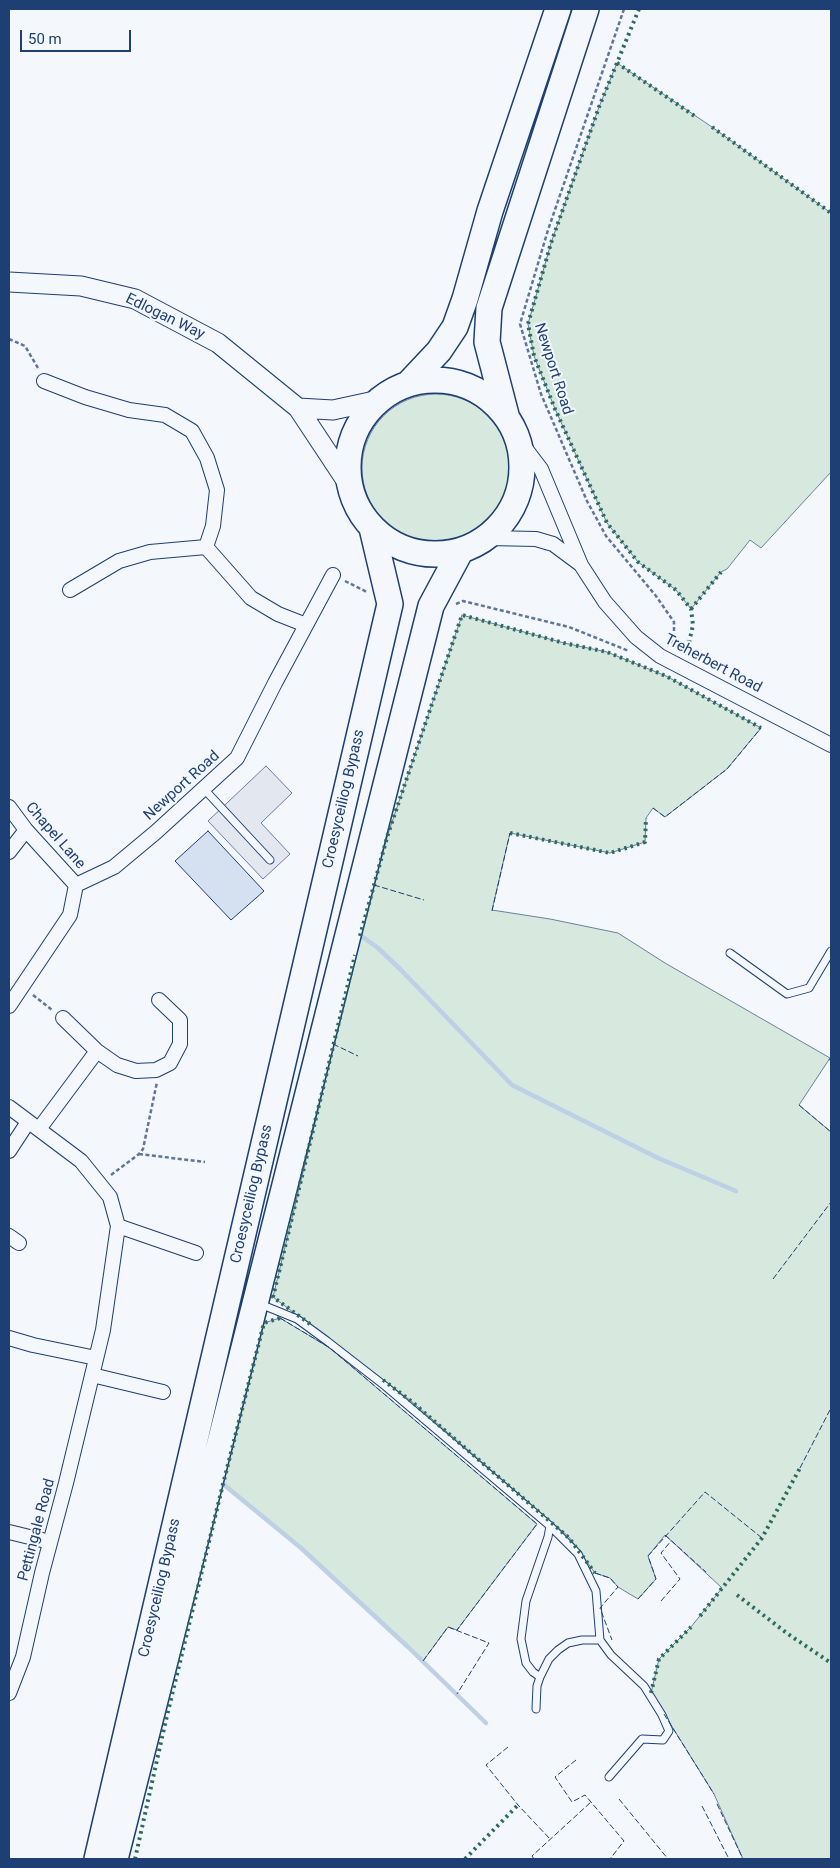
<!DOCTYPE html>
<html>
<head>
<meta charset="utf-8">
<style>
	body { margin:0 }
	#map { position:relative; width:840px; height:1868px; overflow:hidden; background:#f4f7fb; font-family:Roboto,sans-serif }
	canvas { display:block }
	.frame { position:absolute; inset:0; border:10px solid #1d3f73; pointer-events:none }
	.scale { position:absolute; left:20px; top:30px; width:111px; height:22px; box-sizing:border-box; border:2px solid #1d3f73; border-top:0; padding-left:6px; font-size:15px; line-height:18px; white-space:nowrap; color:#1d3f73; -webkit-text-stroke:4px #f4f7fb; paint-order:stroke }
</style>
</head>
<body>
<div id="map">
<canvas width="840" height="1868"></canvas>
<div class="frame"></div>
<div class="scale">50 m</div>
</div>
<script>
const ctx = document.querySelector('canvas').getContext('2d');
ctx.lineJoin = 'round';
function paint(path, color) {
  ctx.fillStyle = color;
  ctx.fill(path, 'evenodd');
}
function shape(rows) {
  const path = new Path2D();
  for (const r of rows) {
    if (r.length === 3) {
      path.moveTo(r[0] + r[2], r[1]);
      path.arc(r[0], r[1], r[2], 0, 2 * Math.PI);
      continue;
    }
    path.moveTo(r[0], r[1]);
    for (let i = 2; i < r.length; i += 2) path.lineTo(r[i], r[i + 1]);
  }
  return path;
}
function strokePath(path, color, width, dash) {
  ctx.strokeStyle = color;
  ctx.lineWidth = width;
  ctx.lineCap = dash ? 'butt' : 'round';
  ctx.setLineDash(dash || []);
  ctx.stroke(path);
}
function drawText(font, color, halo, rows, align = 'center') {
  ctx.font = font + ' Roboto,sans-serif';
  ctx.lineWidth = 4;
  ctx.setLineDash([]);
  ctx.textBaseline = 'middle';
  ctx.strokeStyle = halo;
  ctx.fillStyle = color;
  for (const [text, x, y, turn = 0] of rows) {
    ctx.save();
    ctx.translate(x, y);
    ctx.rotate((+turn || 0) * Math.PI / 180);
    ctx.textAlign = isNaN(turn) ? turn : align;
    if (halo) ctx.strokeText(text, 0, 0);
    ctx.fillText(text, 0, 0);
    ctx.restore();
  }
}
const green = shape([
	[617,63,712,127,831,213,831,472,761,548,750,540,727,569,721,572,691,609,676,590,638,562,607,523,555,409,534,356,528,324,551,243,599,107,617,63],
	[436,468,74],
	[462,615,564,643,607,652,666,676,761,728,727,769,665,817,653,808,646,818,645,842,610,853,510,833,492,910,550,919,618,933,665,963,830,1058,799,1105,831,1132,831,1859,743,1859,714,1794,651,1693,659,1659,691,1627,722,1588,665,1535,648,1556,656,1579,638,1599,618,1587,610,1578,595,1573,569,1537,411,1401,273,1297,360,935,388,834,462,615],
	[280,1318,330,1348,537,1524,457,1630,448,1627,423,1661,301,1548,223,1484,264,1323,280,1318]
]);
const parking = shape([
	[266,766,292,793,261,823,290,854,263,879,208,821,266,766]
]);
const stream = shape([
	[360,935,378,948,400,969,512,1085,658,1158,736,1191],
	[223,1484,301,1548,408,1647,486,1723]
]);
const building = shape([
	[208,831,264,891,231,920,175,861,208,831]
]);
const path = shape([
	[624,9,548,230,520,324,541,394,587,501,606,536,656,596,674,622,674,638,669,645],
	[9,339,25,346,38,368],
	[345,581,367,592],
	[456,604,463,601,569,627,629,651],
	[33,995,52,1010],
	[139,1154,205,1162],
	[111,1175,139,1154,143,1149,157,1082]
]);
const lane = shape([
	[204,789,270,860],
	[730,953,787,994,809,988,831,951],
	[260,1304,297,1319,327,1341,385,1386,550,1526,578,1554,596,1591,600,1640,611,1655,644,1686,662,1715,669,1731,663,1740,642,1739,609,1777],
	[540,1677,533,1672,526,1663,521,1639,526,1601,548,1537,550,1526],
	[536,1709,537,1686,540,1677,549,1659,558,1650,568,1643,582,1640,600,1640]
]);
const street = shape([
	[44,381,85,397,129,410,165,415,192,431,207,458,217,490,213,526,206,547,251,598,278,614,306,625],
	[519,440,541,469,581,565,605,602,636,637,660,656,831,745],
	[488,538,536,539,553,544,580,564],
	[70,590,119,561,150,552,206,547],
	[9,807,26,830,76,885],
	[9,852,26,830],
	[76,885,114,867,156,832,237,758,275,683,333,575],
	[9,1006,70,915,76,885],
	[63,1018,97,1051,117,1065,136,1071,156,1070,170,1063,180,1044,180,1020,159,1000],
	[9,1107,81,1161,110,1197,118,1226,103,1330,66,1483,42,1573,23,1657,9,1693],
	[39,1129,97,1051],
	[9,1151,28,1122],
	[118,1226,196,1253],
	[9,1236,19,1243],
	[9,1338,33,1345,96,1358],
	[92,1375,163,1392],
	[9,1532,50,1542]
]);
const secondary = shape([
	[9,282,81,286,135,299,218,343,298,408,349,485],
	[298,408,333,410,379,400]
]);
const highway = shape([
	[435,467,87],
	[408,384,439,351,455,327,465,299,490,211,558,9],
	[506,415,487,342,489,308,586,9],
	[97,1859,390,604,372,528],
	[115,1859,431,606,460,552]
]);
const hedge = shape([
	[639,9,599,107,551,243,528,324,534,356,555,409,607,523,638,562,676,590,691,609,693,625,686,656],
	[617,63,696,117],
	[712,127,831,213],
	[691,609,721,572],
	[510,833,610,853,645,842,646,818],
	[360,936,388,834,462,615,564,643,607,652,666,676,761,728],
	[830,1058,831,1059],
	[310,1324,273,1297,355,955],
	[383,1380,411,1401,569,1538,595,1573],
	[737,1595,788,1634,831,1663],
	[700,1616,762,1538,800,1468],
	[651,1693,659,1659,691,1627],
	[135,1859,165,1724,223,1484,264,1323,280,1318],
	[465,1859,518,1805]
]);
const fence = shape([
	[653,808,665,817,727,769,761,728],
	[374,885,424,900],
	[492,911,510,833],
	[333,1044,358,1056],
	[799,1105,831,1132],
	[773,1279,831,1202],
	[280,1318,330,1348,537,1524,457,1630],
	[800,1468,831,1408],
	[665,1535,706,1572],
	[595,1573,610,1578,618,1587,600,1608,612,1640],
	[638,1599,656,1579,648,1556,705,1492,762,1538],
	[661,1601,680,1579,661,1553,671,1541],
	[423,1661,448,1627,489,1643,457,1694],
	[664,1714,714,1794],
	[508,1747,486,1765,518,1805,550,1839],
	[576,1760,555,1777,572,1802,585,1795,624,1841,610,1859],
	[619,1799,668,1859],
	[717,1804,743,1859],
	[702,1806,729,1859],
	[534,1859,532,1856,591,1802]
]);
const streetNames = [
	["Edlogan Way",165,317,26],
	["Newport Road",553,369,72],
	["Treherbert Road",713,664,28],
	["Newport Road",182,786,-42],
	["Croesyceiliog Bypass",344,799,-77],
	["Chapel Lane",55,836,49],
	["Croesyceiliog Bypass",252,1194,-77],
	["Pettingale Road",37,1530,-75],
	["Croesyceiliog Bypass",160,1588,-77]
];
paint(green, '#d7e8df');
strokePath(green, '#687fa3', 1);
paint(parking, '#e3e8f0');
strokePath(parking, '#687fa3', 1);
strokePath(stream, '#bed0e5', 4.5);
paint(building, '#d5e0f0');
strokePath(building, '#1d3f73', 1);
strokePath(lane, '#1d3f73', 9);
strokePath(street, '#1d3f73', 16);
strokePath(secondary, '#1d3f73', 21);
strokePath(highway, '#1d3f73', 28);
strokePath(path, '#5e769c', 2.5, [4, 2.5]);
strokePath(lane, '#f4f7fb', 7);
strokePath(street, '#f4f7fb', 14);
strokePath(secondary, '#f4f7fb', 19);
strokePath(highway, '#f4f7fb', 25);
strokePath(hedge, '#2c6c60', 4, [2.5, 4]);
strokePath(fence, '#1d3f73', 1, [6, 2.5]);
drawText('15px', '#1d3f73', '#f4f7fb', streetNames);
</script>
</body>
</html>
